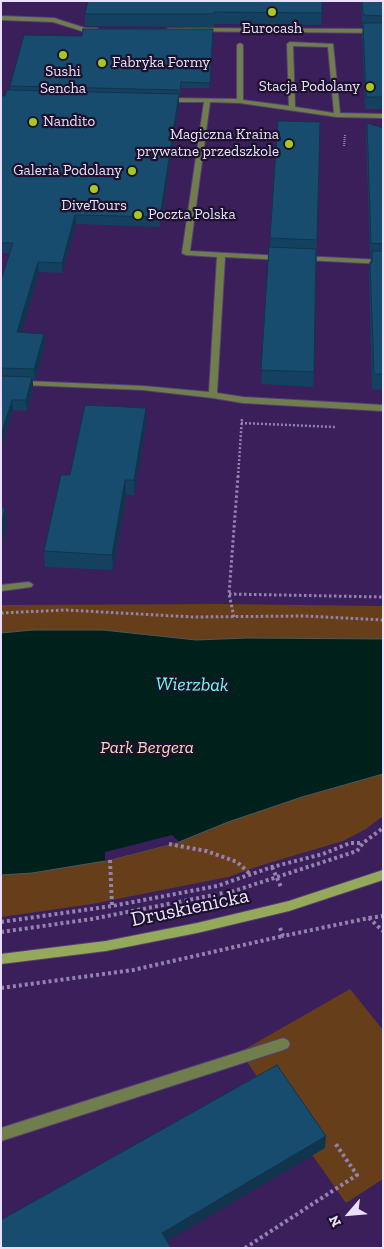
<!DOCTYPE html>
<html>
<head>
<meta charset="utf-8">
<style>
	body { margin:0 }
	#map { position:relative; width:384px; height:1249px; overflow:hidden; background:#3a1f5b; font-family:"Zilla Slab",serif }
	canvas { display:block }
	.frame { position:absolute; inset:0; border:2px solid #eae0fe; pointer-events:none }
	.north { position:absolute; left:324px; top:1189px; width:50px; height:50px; -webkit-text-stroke:4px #1d122c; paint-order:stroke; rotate:243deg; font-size:14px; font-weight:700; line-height:20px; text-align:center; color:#eae0fe }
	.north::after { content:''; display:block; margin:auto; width:18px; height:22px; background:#eae0fe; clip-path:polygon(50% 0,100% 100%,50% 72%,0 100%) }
</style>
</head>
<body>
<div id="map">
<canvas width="384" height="1249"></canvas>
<div class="frame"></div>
<div class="north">N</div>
</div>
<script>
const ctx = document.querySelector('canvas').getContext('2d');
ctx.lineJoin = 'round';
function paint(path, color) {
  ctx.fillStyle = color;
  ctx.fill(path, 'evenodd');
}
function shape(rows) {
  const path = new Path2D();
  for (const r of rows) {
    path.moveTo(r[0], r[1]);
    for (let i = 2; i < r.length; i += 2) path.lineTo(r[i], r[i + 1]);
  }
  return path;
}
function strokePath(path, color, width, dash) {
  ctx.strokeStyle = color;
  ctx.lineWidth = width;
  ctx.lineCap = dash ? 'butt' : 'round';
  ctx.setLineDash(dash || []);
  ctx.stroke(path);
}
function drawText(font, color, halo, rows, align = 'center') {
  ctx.font = font + ' "Zilla Slab",serif';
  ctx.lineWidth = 4.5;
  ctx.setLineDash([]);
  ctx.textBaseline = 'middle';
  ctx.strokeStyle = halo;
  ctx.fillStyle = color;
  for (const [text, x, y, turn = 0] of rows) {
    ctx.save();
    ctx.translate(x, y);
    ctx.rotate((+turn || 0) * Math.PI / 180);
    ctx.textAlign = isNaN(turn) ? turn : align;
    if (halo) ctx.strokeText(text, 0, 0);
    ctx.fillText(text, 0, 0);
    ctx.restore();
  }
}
const green = shape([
	[220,604,383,606,383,816,366,829,343,841,262,865,228,877,92,904,1,917,1,605],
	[350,989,383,1030,383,1179,346,1203,240,1052]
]);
const water = shape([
	[33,630,103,630,196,640,248,638,383,639,383,774,302,797,228,822,179,842,105,861,32,873,1,875,1,633,33,630]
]);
const pier = shape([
	[172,835,179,842,105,861,105,852]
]);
const pathFar3 = shape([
	[344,146,345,134]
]);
const pathFar2 = shape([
	[241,423,335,427],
	[238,477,242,418]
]);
const pathFar1 = shape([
	[229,594,383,597],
	[1,613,66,610,193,617,305,616,383,620],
	[234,617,229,594,238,476]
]);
const path = shape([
	[169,844,206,851,237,862,250,874],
	[110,860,112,906],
	[272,867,281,887],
	[369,918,383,916],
	[1,922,112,906,217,886,272,867,323,854,350,843,362,843],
	[280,928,283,936,369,918,383,931],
	[1,932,92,919,234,891,357,851,363,843,383,828],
	[1,988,133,970,283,936],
	[245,1248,357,1175,335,1143]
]);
const lane = shape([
	[1,16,54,18,85,28,97,28,100,30,97,32,85,32,53,22,1,20,1,16],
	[169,28,383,29,383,33,167,31,167,29,169,28],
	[290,42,333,44,340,113,383,114,383,118,337,117,240,103,210,102,190,251,282,256,286,258,282,260,225,257,217,393,243,397,383,405,383,411,243,403,213,398,143,390,1,384,1,380,143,386,209,392,217,257,186,255,182,253,204,102,167,102,164,100,167,98,237,99,237,45,240,43,243,45,243,100,289,106,287,44,290,42],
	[293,46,328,47,334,113,295,107,293,46],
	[301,256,383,260,383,264,304,260,301,260,301,256],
	[28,582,31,583,33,585,31,587,1,591,1,585,28,582],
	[283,1038,288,1040,290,1044,288,1048,283,1050,1,1141,1,1128,283,1038]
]);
const secondary = shape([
	[383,870,383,880,289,911,197,933,106,951,1,964,1,954,106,941,197,923,289,901,383,870]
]);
const wall = shape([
	[88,1,322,13,321,25,214,24,214,27,85,26,85,14],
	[361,1,383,1,383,109,365,109,362,35,363,27,362,27],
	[213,34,209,88,181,88,180,96,179,96,179,103,160,227,76,224,62,273,39,272,21,332,45,344,35,380,33,379,33,387,27,411,13,410,1,449,1,280,10,253,1,253,1,99,5,96,10,90,10,86,82,36],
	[278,121,317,240,314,372,313,387,261,384],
	[367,123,383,128,383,390,372,389,369,277,371,258,370,258,366,137],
	[146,408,146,423,134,495,126,495,113,570,45,567,44,551,70,475]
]);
const shadedWall = shape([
	[179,94,179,103,160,227,160,217],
	[75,215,76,224,62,273,62,263],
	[38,262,39,272,18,343,17,332],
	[44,334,45,344,35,380,34,369],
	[32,377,33,387,27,411,26,400],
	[12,400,13,410,1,449,1,435],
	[146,408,146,423,134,495,134,480],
	[125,480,126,495,113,570,112,555],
	[5,508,7,523,1,546,1,524],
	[326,1136,325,1148,162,1244,162,1233]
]);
const building = shape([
	[88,1,322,1,322,13,214,12,214,14,85,14,88,1],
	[362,1,383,1,383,16,363,15,362,1],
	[363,23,383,23,383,97,366,97,363,23],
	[83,29,213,29,210,83,181,82,180,90,10,86,24,35,82,36,83,29],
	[7,90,179,94,160,217,75,215,62,263,38,262,17,332,44,334,34,369,1,368,1,280,13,243,1,243,1,99,2,96,5,96,7,90],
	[278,121,320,122,317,240,270,238,278,121],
	[367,123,383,128,383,244,371,243,367,123],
	[269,247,316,249,314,372,261,370,269,247],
	[372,251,383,251,383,374,374,374,370,262,372,263,372,251],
	[1,376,32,377,26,400,12,400,1,435,1,376],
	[85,405,146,408,134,480,125,480,112,555,44,551,61,475,70,475,85,405],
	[1,508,5,508,1,524,1,508],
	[277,1065,326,1136,162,1233,171,1248,1,1248,1,1220,277,1065]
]);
const markers = [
	[272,12,5,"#a6c821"],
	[63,55,5,"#a6c821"],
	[102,63,5,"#a6c821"],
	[370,87,5,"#a6c821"],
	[33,122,5,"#a6c821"],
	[289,144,5,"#a6c821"],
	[132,171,5,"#a6c821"],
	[94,189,5,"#a6c821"],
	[138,215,5,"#a6c821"]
];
const farPoinames = [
	["Eurocash",272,29],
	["Fabryka Formy",112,63,"left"],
	["Sushi",63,72],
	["Sencha",63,89],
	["Stacja Podolany",360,87,"right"],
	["Nandito",43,122,"left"],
	["Magiczna Kraina",279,135,"right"],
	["prywatne przedszkole",279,152,"right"],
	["Galeria Podolany",122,171,"right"],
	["DiveTours",94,206],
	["Poczta Polska",148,215,"left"]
];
const parkNames = [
	["Park Bergera",147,748]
];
const waterNames = [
	["Wierzbak",192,685,1]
];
const nearStreetnames = [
	["Druskienicka",190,908,-12]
];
paint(green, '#663f1a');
paint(water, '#00201c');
strokePath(water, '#465a60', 1);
paint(pier, '#3a1f5b');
strokePath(lane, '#563e75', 2);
strokePath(secondary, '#563e75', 2);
strokePath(pathFar3, '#9482af', 2, [1, 1]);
strokePath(pathFar2, '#9482af', 2.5, [2, 2]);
strokePath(pathFar1, '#9482af', 3, [2.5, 2.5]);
strokePath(path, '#9482af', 4, [3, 3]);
paint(lane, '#707e4d');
paint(secondary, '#94a95a');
paint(wall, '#14415f');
paint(shadedWall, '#10354d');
paint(building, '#174c6e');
strokePath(building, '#10354d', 1);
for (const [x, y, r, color] of markers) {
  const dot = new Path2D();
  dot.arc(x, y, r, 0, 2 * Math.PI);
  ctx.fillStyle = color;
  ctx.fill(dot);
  strokePath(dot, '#1d122c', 2);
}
drawText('15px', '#eae0fe', '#1d122c', farPoinames);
drawText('italic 18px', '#f7d6bb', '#1d122c', parkNames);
drawText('italic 19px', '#6dfde7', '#1d122c', waterNames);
drawText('21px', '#eae0fe', '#1d122c', nearStreetnames);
</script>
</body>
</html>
